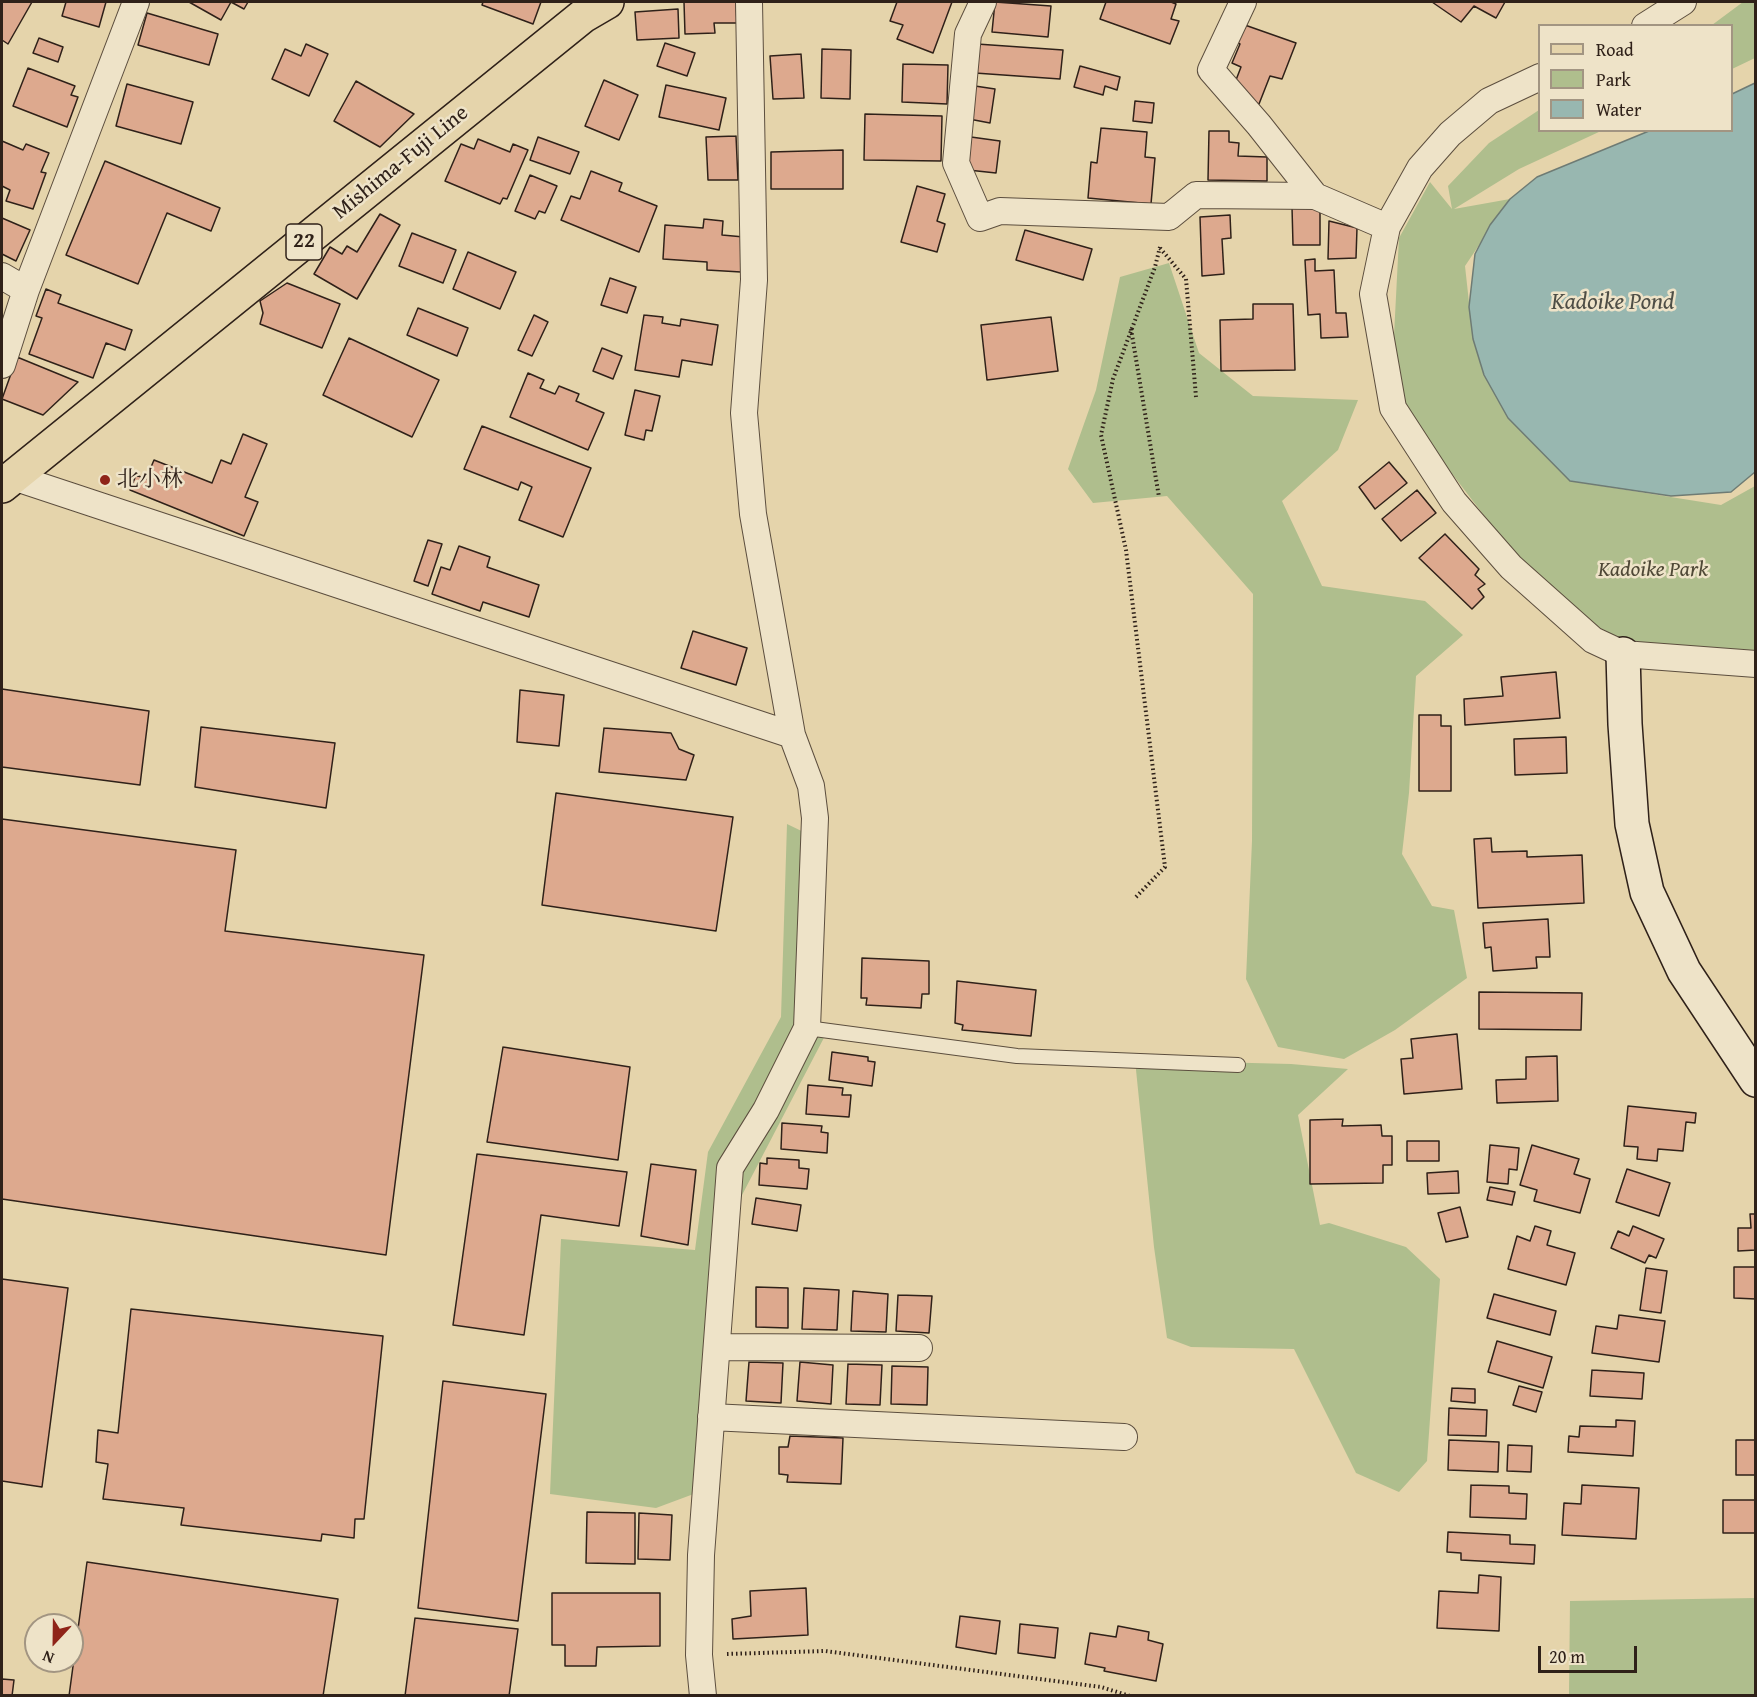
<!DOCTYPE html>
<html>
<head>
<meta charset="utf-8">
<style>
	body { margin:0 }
	#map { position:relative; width:1757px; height:1697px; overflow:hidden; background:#e5d4ab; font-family:"Gentium Book Plus",serif }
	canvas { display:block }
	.frame { position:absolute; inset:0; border:3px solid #2f2119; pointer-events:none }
	.legend { position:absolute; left:1538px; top:24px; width:195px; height:108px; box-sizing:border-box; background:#eee3c8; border:2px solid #a29582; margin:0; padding:8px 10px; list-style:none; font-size:18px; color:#2f2119 }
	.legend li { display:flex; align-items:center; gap:12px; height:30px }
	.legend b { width:30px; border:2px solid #a29582 }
	.north { position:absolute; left:24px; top:1613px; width:60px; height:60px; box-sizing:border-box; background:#eee3c8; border:2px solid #a29582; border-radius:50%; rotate:202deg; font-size:16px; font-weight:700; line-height:24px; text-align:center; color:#2f2119 }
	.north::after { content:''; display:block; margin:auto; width:21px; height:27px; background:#8f2418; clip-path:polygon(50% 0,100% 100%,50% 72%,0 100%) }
	.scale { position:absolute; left:1538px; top:1646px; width:99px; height:27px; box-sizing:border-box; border:3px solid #2f2119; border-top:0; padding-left:8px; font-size:18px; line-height:21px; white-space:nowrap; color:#2f2119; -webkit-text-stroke:4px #eee3c8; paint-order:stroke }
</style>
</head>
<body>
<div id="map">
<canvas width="1757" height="1697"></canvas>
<div class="frame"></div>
<ul class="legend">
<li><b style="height:8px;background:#e5d4ab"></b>Road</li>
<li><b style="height:16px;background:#afbe8d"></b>Park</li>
<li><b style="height:16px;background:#98b7b0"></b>Water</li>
</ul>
<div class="north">N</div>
<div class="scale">20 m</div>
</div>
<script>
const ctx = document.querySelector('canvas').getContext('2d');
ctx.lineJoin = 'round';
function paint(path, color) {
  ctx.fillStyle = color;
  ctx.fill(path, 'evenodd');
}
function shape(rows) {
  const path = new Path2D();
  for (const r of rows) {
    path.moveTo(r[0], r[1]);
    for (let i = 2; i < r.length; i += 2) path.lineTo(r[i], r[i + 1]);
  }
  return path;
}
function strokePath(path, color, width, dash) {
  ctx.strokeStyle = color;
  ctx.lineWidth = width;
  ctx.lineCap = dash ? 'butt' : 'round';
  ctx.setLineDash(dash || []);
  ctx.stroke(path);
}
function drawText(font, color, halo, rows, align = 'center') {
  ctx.font = font + ' "Gentium Book Plus","Noto Serif JP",serif';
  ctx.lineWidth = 5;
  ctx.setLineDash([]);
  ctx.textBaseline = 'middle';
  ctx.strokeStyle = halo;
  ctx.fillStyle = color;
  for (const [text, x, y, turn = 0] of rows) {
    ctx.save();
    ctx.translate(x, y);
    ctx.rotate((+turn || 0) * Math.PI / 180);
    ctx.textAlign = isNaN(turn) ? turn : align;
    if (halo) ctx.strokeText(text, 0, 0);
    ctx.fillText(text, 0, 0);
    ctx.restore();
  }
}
const green = shape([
	[1743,2,1755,2,1755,58,1732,69,1732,26,1712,25],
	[1539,110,1540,130,1601,131,1519,169,1454,209,1510,199,1465,266,1473,339,1570,481,1721,505,1755,486,1755,650,1634,646,1551,603,1391,394,1399,238,1430,182,1452,209,1448,186,1489,143],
	[1169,263,1199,353,1253,396,1358,400,1338,450,1282,501,1322,586,1425,601,1463,635,1416,676,1409,793,1402,854,1432,906,1454,910,1467,978,1395,1030,1344,1059,1278,1047,1246,979,1252,841,1253,594,1167,496,1093,503,1068,469,1096,390,1120,277],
	[787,824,814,837,807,1027,828,1030,741,1197,699,1492,656,1508,550,1494,561,1239,695,1250,708,1152,781,1017],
	[1135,1060,1291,1064,1348,1069,1298,1115,1320,1225,1329,1223,1406,1247,1440,1279,1427,1461,1399,1492,1356,1473,1294,1349,1191,1347,1167,1338,1154,1247],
	[1755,1598,1755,1695,1569,1695,1570,1601]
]);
const water = shape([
	[1755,83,1755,472,1731,492,1671,496,1570,481,1508,418,1484,375,1473,339,1469,307,1475,254,1490,225,1510,199,1537,177,1649,131,1732,130,1732,94,1755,83]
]);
const building = shape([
	[2,2,32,2,8,44,2,40,2,2],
	[66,2,106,2,99,27,62,16,66,2],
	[189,2,231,2,221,20,189,2],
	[231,2,248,2,244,9,231,2],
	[483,2,541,2,533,24,482,5,483,2],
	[684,2,736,2,737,23,714,23,715,33,685,34,684,2],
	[897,2,952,2,933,53,897,39,903,25,890,21,897,2],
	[995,2,1051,6,1048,37,992,32,995,2],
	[1106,2,1171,2,1176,4,1171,19,1179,21,1170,44,1100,19,1106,2],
	[1432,2,1505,2,1496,18,1474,6,1461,22,1432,2],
	[678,9,679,38,637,40,635,12,678,9],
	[147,13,218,34,209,65,138,45,147,13],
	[1242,24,1296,43,1282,79,1270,76,1259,104,1251,101,1236,80,1241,67,1232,63,1240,44,1236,42,1242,24],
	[39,38,63,47,58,62,33,53,39,38],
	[665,43,695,53,687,76,657,66,665,43],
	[306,44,328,54,309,96,272,79,285,49,301,56,306,44],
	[977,44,1063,50,1060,79,975,73,977,44],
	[822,49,851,50,850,99,821,98,822,49],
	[801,54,804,98,773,99,770,56,801,54],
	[903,64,948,65,947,104,902,102,903,64],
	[1080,66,1120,77,1117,90,1105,86,1103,95,1074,87,1080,66],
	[28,68,75,86,71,95,78,97,67,127,13,106,28,68],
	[604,80,638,95,619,140,585,126,604,80],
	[356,81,414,114,380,147,334,121,356,81],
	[127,84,193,102,181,144,116,126,127,84],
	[666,85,726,98,719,130,659,117,666,85],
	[975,86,995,89,990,123,969,119,975,86],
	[1135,101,1154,103,1152,123,1133,121,1135,101],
	[865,114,942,116,941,161,864,160,865,114],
	[1101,128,1147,132,1145,157,1155,158,1151,204,1088,198,1091,162,1097,163,1101,128],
	[1209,131,1229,131,1229,142,1239,143,1238,156,1267,157,1267,181,1208,180,1209,131],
	[736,136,738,180,708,180,706,137,736,136],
	[538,137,579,152,570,174,530,160,538,137],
	[971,137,1000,141,996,173,968,170,971,137],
	[478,139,510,152,513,144,528,150,507,199,503,198,500,204,445,181,461,144,474,149,478,139],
	[2,141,23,150,26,144,49,153,41,172,46,173,33,209,6,201,10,190,2,186,2,141],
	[843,150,843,189,771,189,771,152,843,150],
	[105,161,220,208,211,231,167,213,138,284,66,255,105,161],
	[591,171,622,183,619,191,657,206,639,252,561,220,571,196,580,199,591,171],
	[530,175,557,186,545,213,539,211,535,219,515,211,530,175],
	[917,186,945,194,937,221,945,224,937,252,901,242,917,186],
	[1320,206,1320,245,1293,245,1292,207,1320,206],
	[380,214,400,225,357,299,314,274,330,247,342,254,347,246,357,252,380,214],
	[1230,215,1231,238,1222,239,1224,274,1202,276,1200,217,1230,215],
	[2,218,30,230,16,261,2,254,2,218],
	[704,219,723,221,722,235,744,237,741,272,707,270,707,262,663,259,665,225,703,228,704,219],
	[1329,221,1357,228,1356,258,1328,259,1329,221],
	[1025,230,1092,249,1083,280,1016,260,1025,230],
	[412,233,456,250,443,283,399,266,412,233],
	[468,252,516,272,500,309,453,289,468,252],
	[1315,259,1315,271,1334,270,1336,313,1346,313,1348,337,1321,338,1320,314,1308,315,1305,260,1315,259],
	[610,278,636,287,627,313,601,305,610,278],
	[287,283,340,304,322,348,260,324,263,313,260,301,287,283],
	[46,289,61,295,58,303,132,330,125,350,106,343,93,378,29,354,42,318,36,316,46,289],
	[1253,304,1293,304,1295,370,1221,371,1220,320,1253,319,1253,304],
	[418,308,468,328,457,356,407,335,418,308],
	[534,315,548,322,532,356,518,350,534,315],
	[644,315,663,317,662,323,680,326,681,319,718,325,712,365,682,360,679,377,635,370,644,315],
	[1051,317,1058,371,987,380,981,325,1051,317],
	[349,338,439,380,412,437,323,395,349,338],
	[602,348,622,356,613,379,593,371,602,348],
	[17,357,78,382,43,415,2,399,17,357],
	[528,373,544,380,540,388,555,394,559,386,579,394,576,401,604,413,588,450,510,417,528,373],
	[635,390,660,396,652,431,646,430,644,440,625,435,635,390],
	[482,426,591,468,563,537,519,520,532,487,521,482,518,490,464,469,482,426],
	[243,434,267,444,245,497,258,502,244,536,130,490,136,475,146,479,154,460,212,483,221,460,231,464,243,434],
	[1389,462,1407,483,1375,509,1359,487,1389,462],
	[1417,490,1436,513,1401,541,1382,519,1417,490],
	[1445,534,1479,569,1475,575,1485,584,1478,589,1484,597,1472,609,1419,558,1445,534],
	[428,540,442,544,428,586,414,581,428,540],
	[459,546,490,557,487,567,539,585,529,617,483,602,480,611,432,594,441,567,450,570,459,546],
	[693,631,747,648,736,685,681,668,693,631],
	[1556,672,1560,718,1465,725,1464,699,1503,696,1501,677,1556,672],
	[2,689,149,711,140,785,2,767,2,689],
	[520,690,564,695,559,746,517,742,520,690],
	[1419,715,1441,715,1441,726,1451,726,1451,791,1419,791,1419,715],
	[201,727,335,743,326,808,195,787,201,727],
	[604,728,671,733,679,749,694,755,686,780,599,772,604,728],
	[1566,737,1567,773,1515,775,1514,739,1566,737],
	[556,793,733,817,716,931,542,905,556,793],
	[2,819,236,850,225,931,424,955,386,1255,2,1199,2,819],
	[1491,838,1492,852,1527,851,1527,857,1582,855,1584,903,1478,908,1474,839,1491,838],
	[1548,919,1550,957,1536,957,1537,968,1493,971,1491,947,1485,948,1483,923,1548,919],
	[862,958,929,961,929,994,922,994,921,1008,866,1005,867,998,861,998,862,958],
	[957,981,1036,990,1031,1036,962,1030,963,1025,955,1023,957,981],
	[1479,992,1582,993,1581,1030,1479,1029,1479,992],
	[1457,1034,1462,1089,1404,1094,1401,1059,1413,1058,1411,1039,1457,1034],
	[503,1047,630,1067,618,1160,487,1142,503,1047],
	[832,1052,868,1057,868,1061,875,1062,872,1086,829,1080,832,1052],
	[1557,1056,1558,1101,1497,1103,1496,1080,1526,1079,1526,1057,1557,1056],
	[808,1085,843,1088,842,1095,851,1095,849,1117,806,1114,808,1085],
	[1628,1106,1696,1113,1695,1123,1686,1122,1683,1151,1658,1149,1657,1161,1637,1159,1638,1147,1624,1146,1628,1106],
	[1343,1119,1342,1126,1381,1125,1382,1136,1392,1136,1392,1165,1383,1165,1383,1183,1310,1184,1310,1120,1343,1119],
	[782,1123,822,1126,821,1132,828,1133,827,1153,781,1149,782,1123],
	[1407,1141,1439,1141,1439,1161,1407,1161,1407,1141],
	[1490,1145,1519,1148,1517,1170,1509,1169,1508,1184,1487,1182,1490,1145],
	[1532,1145,1579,1159,1574,1174,1590,1179,1580,1213,1534,1201,1537,1190,1520,1185,1532,1145],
	[477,1154,627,1172,619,1226,541,1215,524,1335,453,1325,477,1154],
	[767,1158,799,1160,799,1168,809,1169,807,1189,759,1185,760,1163,767,1164,767,1158],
	[651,1164,696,1170,688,1245,641,1236,651,1164],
	[1627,1169,1670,1183,1659,1216,1616,1202,1627,1169],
	[1458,1171,1459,1193,1428,1194,1427,1173,1458,1171],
	[1490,1187,1515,1192,1512,1205,1487,1200,1490,1187],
	[756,1198,801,1205,797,1231,752,1224,756,1198],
	[1460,1207,1468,1237,1446,1242,1438,1213,1460,1207],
	[1750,1214,1756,1214,1756,1250,1738,1251,1738,1228,1751,1228,1750,1214],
	[1535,1226,1551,1231,1547,1245,1575,1253,1566,1285,1508,1269,1517,1236,1530,1241,1535,1226],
	[1633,1226,1664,1239,1656,1258,1649,1255,1645,1263,1611,1248,1618,1231,1629,1236,1633,1226],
	[1734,1267,1756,1267,1756,1299,1734,1298,1734,1267],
	[1646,1268,1667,1271,1661,1313,1640,1310,1646,1268],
	[2,1279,68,1288,42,1487,2,1481,2,1279],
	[756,1287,788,1288,788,1328,756,1327,756,1287],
	[804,1288,839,1290,837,1330,802,1329,804,1288],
	[853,1291,888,1294,886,1332,851,1331,853,1291],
	[1494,1294,1556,1311,1550,1335,1487,1318,1494,1294],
	[898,1295,932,1296,929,1333,896,1331,898,1295],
	[131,1309,383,1336,364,1519,355,1519,354,1538,322,1534,321,1541,181,1525,184,1508,103,1499,108,1464,96,1462,98,1430,118,1433,131,1309],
	[1619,1315,1665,1321,1659,1362,1592,1353,1596,1326,1617,1329,1619,1315],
	[1497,1341,1552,1357,1543,1388,1488,1372,1497,1341],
	[749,1362,783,1363,781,1403,746,1401,749,1362],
	[800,1362,833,1365,831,1404,797,1401,800,1362],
	[848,1364,882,1365,880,1405,846,1404,848,1364],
	[892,1366,928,1367,927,1405,891,1404,892,1366],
	[1592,1370,1644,1373,1642,1399,1590,1396,1592,1370],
	[443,1381,546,1394,518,1621,418,1608,443,1381],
	[1519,1386,1542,1392,1536,1412,1513,1405,1519,1386],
	[1452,1388,1475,1389,1475,1403,1451,1401,1452,1388],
	[1449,1408,1487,1410,1486,1436,1448,1435,1449,1408],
	[1616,1420,1635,1421,1633,1456,1568,1452,1569,1436,1579,1437,1580,1426,1616,1427,1616,1420],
	[790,1436,843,1438,841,1484,787,1482,788,1475,779,1474,779,1447,788,1447,790,1436],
	[1449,1440,1499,1442,1498,1472,1448,1470,1449,1440],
	[1736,1440,1756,1440,1756,1475,1736,1475,1736,1440],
	[1508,1445,1532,1446,1531,1472,1507,1471,1508,1445],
	[1471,1485,1509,1486,1509,1493,1527,1494,1526,1519,1470,1517,1471,1485],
	[1582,1485,1639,1488,1636,1539,1562,1535,1564,1503,1581,1504,1582,1485],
	[1723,1500,1756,1500,1756,1533,1723,1533,1723,1500],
	[587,1512,635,1513,635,1564,586,1563,587,1512],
	[639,1513,672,1515,670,1560,638,1559,639,1513],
	[1448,1532,1510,1535,1510,1544,1535,1545,1534,1564,1461,1560,1461,1553,1447,1552,1448,1532],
	[87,1562,338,1599,323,1696,69,1696,87,1562],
	[1479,1575,1501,1577,1499,1631,1437,1628,1439,1591,1478,1593,1479,1575],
	[806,1588,808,1635,733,1639,732,1619,751,1616,750,1591,806,1588],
	[552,1593,660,1593,660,1646,597,1647,596,1666,565,1666,565,1645,552,1645,552,1593],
	[960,1616,1000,1621,996,1654,956,1647,960,1616],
	[415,1618,518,1629,509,1696,405,1696,415,1618],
	[1020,1624,1058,1628,1055,1658,1018,1653,1020,1624],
	[1118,1626,1149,1632,1148,1640,1163,1644,1156,1681,1104,1671,1105,1668,1085,1664,1090,1633,1116,1637,1118,1626],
	[2,1679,14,1680,12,1696,2,1696,2,1679]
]);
const path = shape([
	[1160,248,1186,279,1196,397],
	[1131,329,1159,497],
	[1136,897,1165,867,1126,550,1101,435,1113,379,1155,267,1160,247],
	[727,1654,825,1651,1101,1687,1130,1696]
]);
const lane = shape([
	[807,1028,1017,1056,1238,1065]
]);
const street = shape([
	[749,2,754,280,744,413,753,514,792,735],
	[983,2,968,34,956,163,980,218,1000,211,1169,217,1196,195,1315,196],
	[1243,2,1211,70,1259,125,1315,196,1387,227],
	[1645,26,1683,2],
	[1540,77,1489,101,1450,134,1420,168,1387,227,1373,294,1393,408,1454,502,1511,567,1593,640,1623,654,1756,664],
	[2,276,26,290],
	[2,365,26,290,136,2],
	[13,477,792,735,811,786,815,818,807,1028,766,1110,730,1168,701,1555,699,1655,703,1696],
	[717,1347,919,1348],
	[711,1417,1124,1437]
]);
const secondary = shape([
	[1623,654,1625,724,1632,824,1647,892,1684,971,1756,1080]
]);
const primary = shape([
	[2,486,583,16,607,2]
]);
const markers = [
	[105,480,6,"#8f2418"]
];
const shields = [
	[304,242,36]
];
const shieldNames = [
	["22",304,242]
];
const streetNames = [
	["Mishima-Fuji Line",401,163,-39]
];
const poiNames = [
	["北小林",117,480]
];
const parkNames = [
	["Kadoike Park",1653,570]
];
const waterNames = [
	["Kadoike Pond",1613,303]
];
paint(green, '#afbe8d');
paint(water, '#98b7b0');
strokePath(water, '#6e7b74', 1.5);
paint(building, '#dda98e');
strokePath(building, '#2f2119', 1.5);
strokePath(lane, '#5c4e3e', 16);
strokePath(street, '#5c4e3e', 28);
strokePath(secondary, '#2f2119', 36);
strokePath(primary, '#2f2119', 36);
strokePath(path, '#2f2119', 4, [1.5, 3]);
strokePath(lane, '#eee3c8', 14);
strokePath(street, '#eee3c8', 26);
strokePath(secondary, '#eee3c8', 33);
strokePath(primary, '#e5d4ab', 33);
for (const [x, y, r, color] of markers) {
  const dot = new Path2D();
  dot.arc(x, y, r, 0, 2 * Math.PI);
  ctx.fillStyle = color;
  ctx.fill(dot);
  strokePath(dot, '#eee3c8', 2);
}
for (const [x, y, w] of shields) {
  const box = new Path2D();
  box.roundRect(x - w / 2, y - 18, w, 36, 4.5);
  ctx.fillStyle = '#eee3c8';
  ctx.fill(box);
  strokePath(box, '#2f2119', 1.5);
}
drawText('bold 21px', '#2f2119', null, shieldNames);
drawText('22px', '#2f2119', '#eee3c8', streetNames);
drawText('22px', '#2f2119', '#eee3c8', poiNames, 'left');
drawText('italic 22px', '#4f4836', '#eee3c8', parkNames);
drawText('italic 24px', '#4e4e46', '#eee3c8', waterNames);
</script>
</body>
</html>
